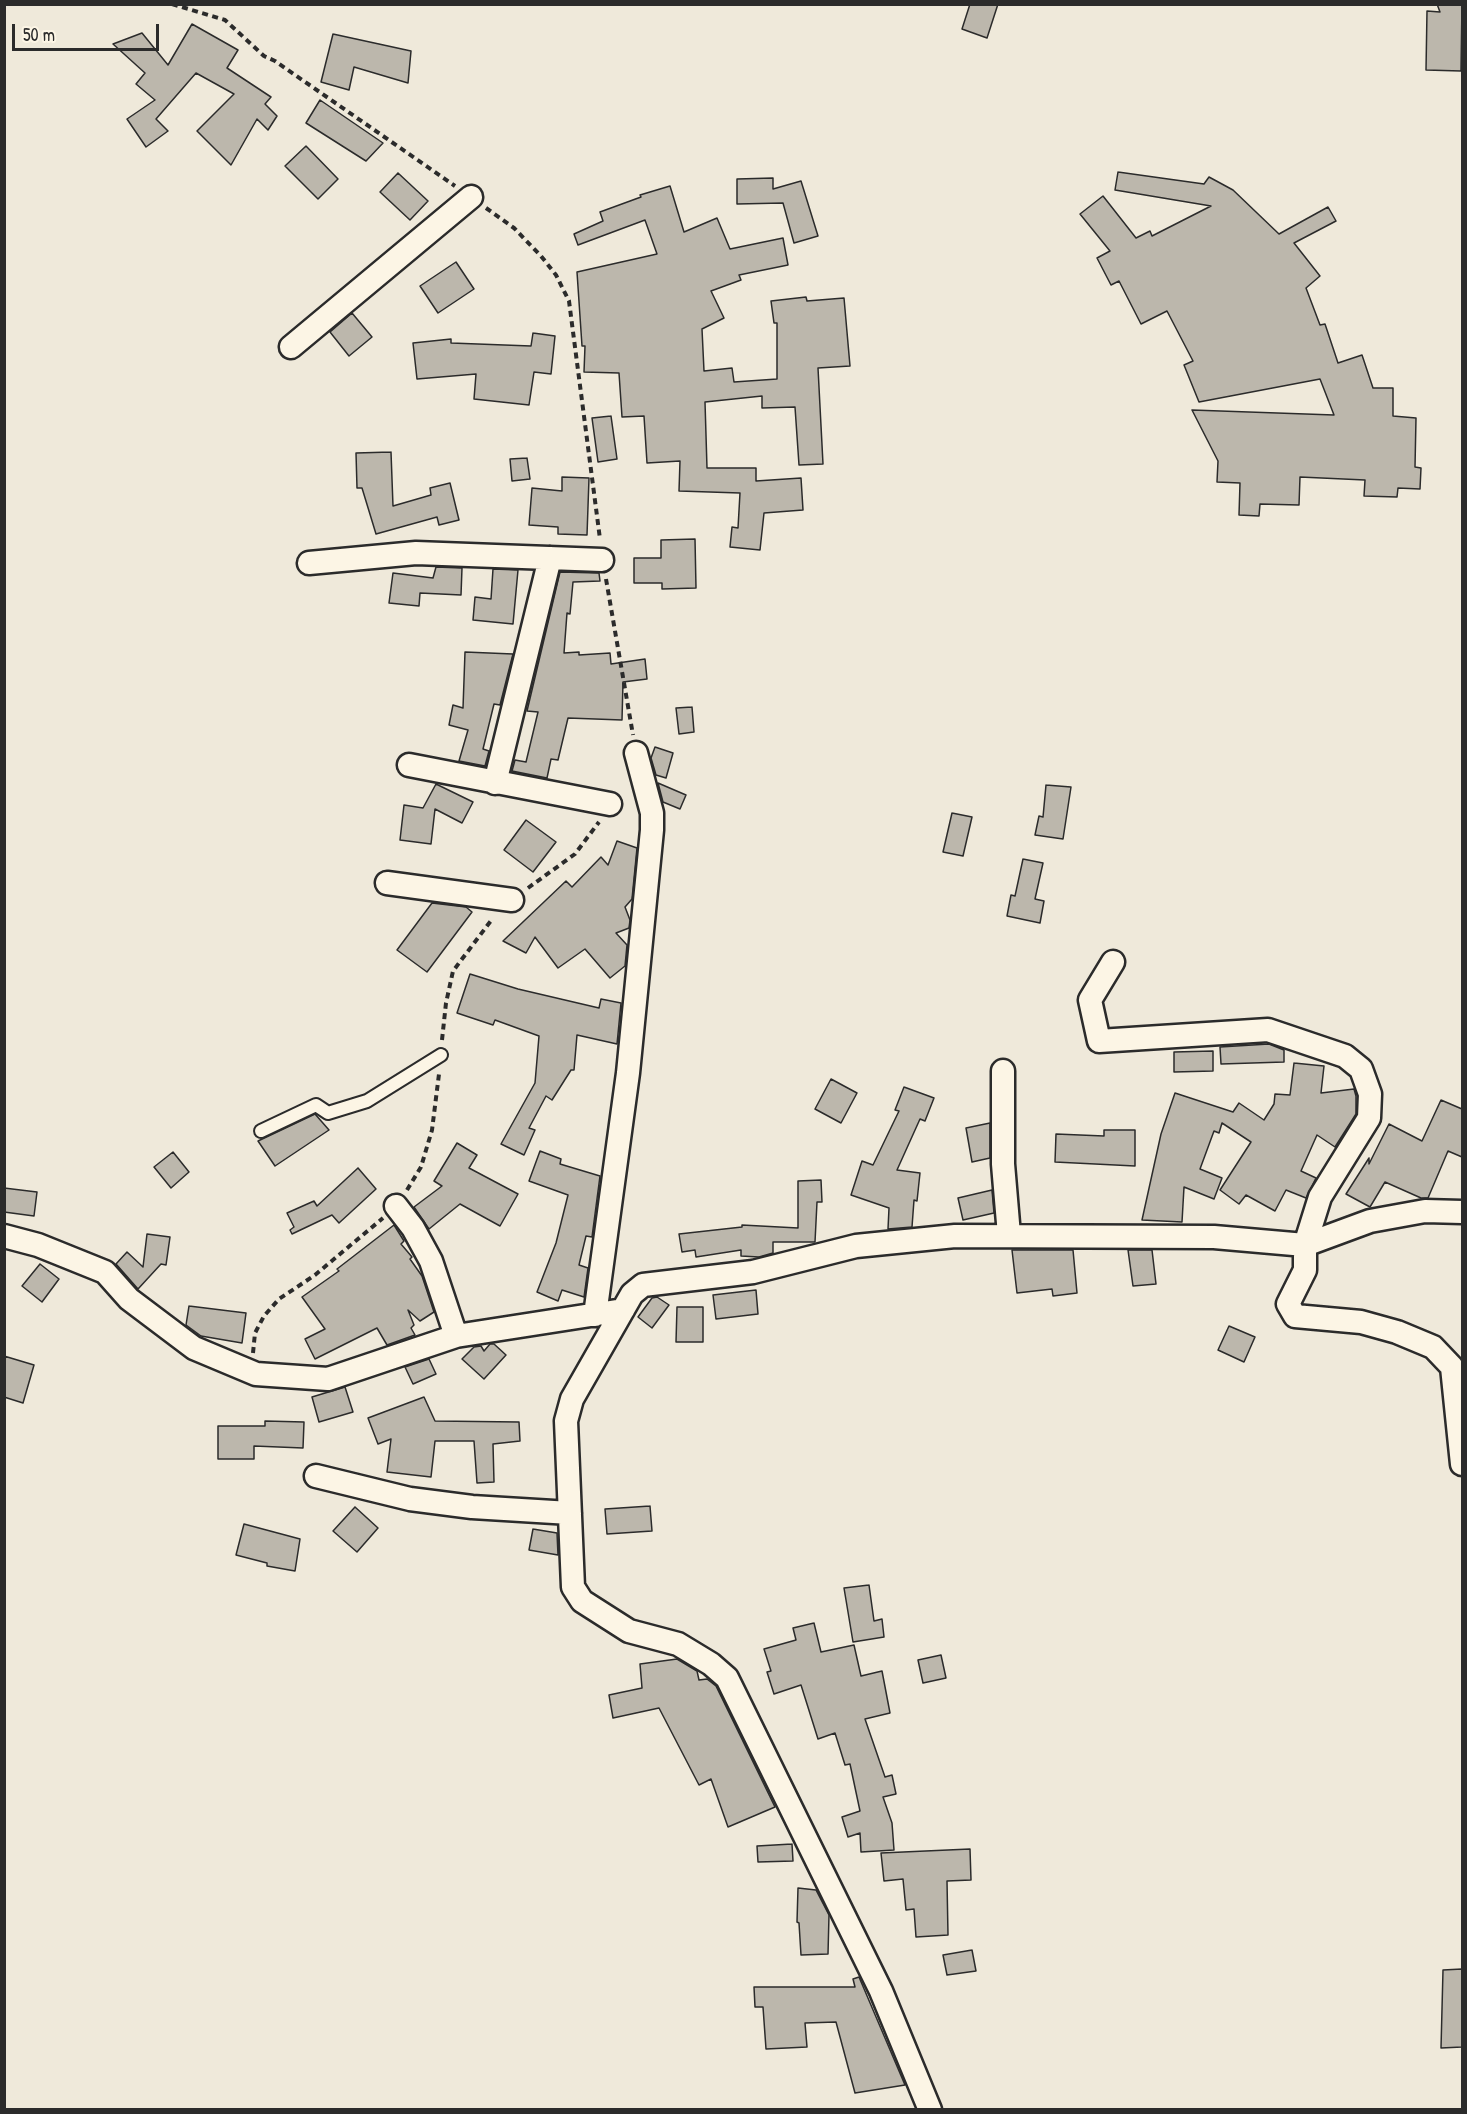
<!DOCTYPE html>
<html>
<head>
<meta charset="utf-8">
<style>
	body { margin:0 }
	#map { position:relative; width:1467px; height:2114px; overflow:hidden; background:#efe9da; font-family:"Patrick Hand",sans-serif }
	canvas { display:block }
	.frame { position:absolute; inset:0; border:6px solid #2b2b2b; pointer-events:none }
	.scale { position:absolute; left:12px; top:24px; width:147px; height:27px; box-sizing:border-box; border:3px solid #2b2b2b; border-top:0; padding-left:8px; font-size:18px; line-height:21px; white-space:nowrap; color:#2b2b2b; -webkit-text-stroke:4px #fcf5e5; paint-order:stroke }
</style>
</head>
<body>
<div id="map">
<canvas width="1467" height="2114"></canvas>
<div class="frame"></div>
<div class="scale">50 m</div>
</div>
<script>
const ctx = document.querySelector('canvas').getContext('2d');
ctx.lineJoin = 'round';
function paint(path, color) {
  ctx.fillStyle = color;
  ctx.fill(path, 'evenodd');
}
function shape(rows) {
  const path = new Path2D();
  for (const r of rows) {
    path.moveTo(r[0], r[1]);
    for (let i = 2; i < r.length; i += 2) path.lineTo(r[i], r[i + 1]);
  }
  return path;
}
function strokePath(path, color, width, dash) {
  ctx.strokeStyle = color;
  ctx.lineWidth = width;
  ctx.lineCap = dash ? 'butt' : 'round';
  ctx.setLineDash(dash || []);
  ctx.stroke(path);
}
const building = shape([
	[970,4,998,4,987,38,962,29,970,4],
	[1437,4,1462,4,1461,71,1426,70,1427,11,1440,12,1437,4],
	[192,24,238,50,227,68,271,97,265,104,277,116,268,130,257,119,231,165,197,131,234,94,196,73,156,119,168,131,146,147,127,119,155,100,136,84,145,73,113,44,142,33,168,65,192,24],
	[333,34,411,51,408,83,354,67,349,90,321,82,333,34],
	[320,100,383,143,366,161,306,123,320,100],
	[306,146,338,179,318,199,285,166,306,146],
	[1118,172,1204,184,1209,177,1233,190,1279,234,1328,207,1336,221,1294,243,1320,276,1306,288,1320,325,1325,324,1338,363,1362,355,1373,388,1393,388,1393,416,1416,418,1415,467,1421,468,1420,489,1398,488,1397,497,1364,496,1365,480,1300,477,1299,505,1260,504,1259,516,1239,515,1240,483,1217,482,1218,461,1192,410,1334,415,1320,379,1199,402,1184,365,1193,361,1167,311,1141,324,1119,281,1111,285,1097,258,1110,251,1080,214,1103,196,1136,238,1150,231,1152,236,1211,206,1115,190,1118,172],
	[398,173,428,201,410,220,380,192,398,173],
	[773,178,773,189,801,181,818,236,794,243,783,203,737,204,737,179,773,178],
	[670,186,684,232,717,218,730,249,783,238,788,265,739,275,741,280,711,291,724,318,702,329,704,371,732,368,734,382,777,379,777,323,774,323,771,301,806,297,807,301,844,298,850,366,818,368,823,464,799,465,795,407,762,408,762,396,705,402,707,468,756,468,756,481,801,478,803,510,764,513,760,550,730,547,732,527,738,528,740,493,679,491,680,461,647,463,644,416,622,417,619,373,584,372,585,346,582,346,577,272,657,254,645,220,578,245,574,234,603,221,600,212,641,197,640,195,670,186],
	[456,262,474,289,438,313,420,286,456,262],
	[352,313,372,337,349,356,330,332,352,313],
	[533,333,555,336,551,374,534,372,529,405,474,399,476,374,417,379,413,343,451,339,451,343,531,346,533,333],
	[611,416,617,459,598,462,592,418,611,416],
	[391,452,393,506,431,495,430,488,450,483,459,520,439,525,437,517,376,534,362,488,357,488,356,453,391,452],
	[527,458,530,479,512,481,510,459,527,458],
	[562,477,589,478,587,535,558,534,558,527,529,525,532,488,562,491,562,477],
	[695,539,696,588,662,589,662,583,634,583,634,558,661,558,661,540,695,539],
	[436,567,462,568,461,595,420,593,419,606,389,603,393,573,433,578,436,567],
	[493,569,518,570,513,624,473,620,475,597,491,599,493,569],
	[560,572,599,573,600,581,573,582,570,614,567,613,564,653,579,652,579,655,610,653,611,664,645,659,647,679,623,682,622,720,568,718,558,760,551,759,547,778,512,771,515,760,526,762,538,712,527,711,560,572],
	[465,652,513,654,500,705,494,704,483,749,489,751,485,766,459,761,468,730,449,725,453,705,463,708,465,652],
	[692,707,694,732,679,734,676,708,692,707],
	[655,747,673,753,666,778,656,775,651,758,655,747],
	[658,783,686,795,680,809,663,802,658,783],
	[436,784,473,802,462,823,435,809,431,844,400,840,404,805,423,808,436,784],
	[1046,785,1071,787,1063,839,1035,835,1039,816,1043,817,1046,785],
	[952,813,972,817,963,856,943,852,952,813],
	[526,820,556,842,533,872,504,850,526,820],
	[617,841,637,848,632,899,625,907,630,920,629,928,616,933,627,945,625,966,610,978,585,949,558,968,535,937,526,953,503,941,566,881,572,887,601,857,608,865,617,841],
	[1023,859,1043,863,1035,899,1044,901,1040,923,1007,916,1011,895,1015,896,1023,859],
	[432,903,466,907,472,912,427,972,397,950,432,903],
	[470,974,518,989,599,1008,601,999,621,1003,617,1044,577,1035,574,1070,571,1070,552,1100,546,1096,529,1128,535,1130,524,1155,501,1144,535,1083,539,1036,495,1020,493,1025,457,1013,470,974],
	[1269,1044,1284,1050,1284,1062,1221,1064,1220,1047,1269,1044],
	[1213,1051,1213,1071,1174,1072,1174,1052,1213,1051],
	[1294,1063,1324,1066,1321,1093,1354,1089,1356,1096,1356,1114,1335,1147,1317,1135,1301,1171,1316,1178,1306,1198,1286,1190,1275,1211,1246,1195,1239,1204,1220,1190,1251,1142,1222,1123,1219,1133,1214,1131,1200,1169,1222,1178,1214,1199,1184,1187,1182,1222,1142,1220,1161,1134,1175,1093,1233,1112,1239,1103,1264,1120,1274,1104,1275,1094,1290,1095,1294,1063],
	[831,1079,857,1093,841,1123,815,1109,831,1079],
	[904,1087,934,1098,925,1121,920,1119,897,1170,920,1173,917,1201,914,1200,912,1227,888,1229,889,1208,851,1195,862,1161,873,1165,899,1111,895,1110,904,1087],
	[1441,1100,1462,1109,1462,1157,1448,1151,1428,1198,1421,1198,1385,1182,1370,1207,1346,1194,1369,1158,1369,1164,1389,1124,1422,1141,1441,1100],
	[315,1114,329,1130,275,1166,258,1141,315,1114],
	[990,1123,990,1158,972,1162,966,1128,990,1123],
	[1104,1130,1135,1130,1135,1166,1055,1162,1056,1134,1104,1136,1104,1130],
	[457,1143,477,1155,469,1168,518,1194,500,1226,460,1204,429,1229,414,1207,442,1186,434,1181,457,1143],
	[540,1151,561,1159,560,1164,600,1176,592,1237,586,1236,579,1265,588,1268,584,1297,562,1290,558,1301,537,1292,556,1243,568,1195,529,1181,540,1151],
	[173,1152,189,1172,171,1188,154,1167,173,1152],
	[358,1168,376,1189,339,1223,332,1215,292,1234,290,1230,294,1227,287,1213,314,1201,317,1206,358,1168],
	[821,1180,822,1202,817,1202,815,1242,773,1242,773,1253,759,1257,741,1256,741,1250,696,1257,695,1250,682,1252,679,1234,742,1227,742,1225,798,1228,798,1181,821,1180],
	[4,1188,37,1192,34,1216,4,1212,4,1188],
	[992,1190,994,1213,963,1220,958,1198,992,1190],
	[394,1225,404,1241,401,1244,412,1257,410,1259,422,1276,434,1312,420,1321,408,1310,414,1325,411,1328,415,1335,387,1345,377,1328,315,1359,305,1339,325,1329,302,1297,339,1271,337,1269,394,1225],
	[147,1234,170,1237,166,1265,161,1264,138,1289,116,1264,127,1252,143,1267,147,1234],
	[1012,1250,1073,1250,1077,1293,1053,1296,1052,1289,1017,1293,1012,1250],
	[1128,1250,1152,1250,1156,1284,1133,1286,1128,1250],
	[40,1264,59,1279,42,1302,22,1286,40,1264],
	[756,1290,758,1314,716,1319,713,1295,756,1290],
	[657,1297,669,1305,652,1328,638,1317,652,1298,657,1297],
	[189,1306,246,1313,242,1343,201,1336,186,1325,189,1306],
	[677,1307,703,1307,703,1342,676,1342,677,1307],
	[1229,1326,1255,1337,1244,1362,1218,1350,1229,1326],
	[490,1344,494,1344,506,1355,484,1379,462,1359,474,1347,481,1346,484,1351,490,1344],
	[4,1356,34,1365,23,1403,4,1397,4,1356],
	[429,1359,436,1374,413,1384,405,1367,429,1359],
	[345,1387,353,1412,319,1422,312,1397,345,1387],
	[424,1397,435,1421,519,1422,520,1441,493,1444,494,1482,477,1483,474,1441,435,1441,431,1477,387,1472,391,1439,378,1444,368,1418,424,1397],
	[265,1421,304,1422,303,1448,254,1446,254,1459,218,1459,218,1426,265,1426,265,1421],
	[650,1506,652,1531,607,1534,605,1509,650,1506],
	[355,1507,378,1528,357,1552,333,1531,355,1507],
	[244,1524,300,1539,295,1571,267,1566,267,1563,236,1555,244,1524],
	[533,1529,557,1533,558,1555,529,1550,533,1529],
	[869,1585,874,1621,882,1619,884,1637,853,1642,844,1588,869,1585],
	[814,1623,821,1652,854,1645,861,1676,882,1671,890,1713,865,1719,885,1777,892,1775,896,1794,883,1797,892,1823,894,1850,861,1852,860,1833,848,1837,842,1817,860,1811,850,1764,845,1765,835,1733,818,1739,801,1685,774,1694,767,1672,771,1671,764,1649,796,1640,793,1628,814,1623],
	[941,1655,946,1678,923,1683,918,1660,941,1655],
	[677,1659,697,1671,699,1680,707,1679,716,1686,775,1807,728,1827,711,1779,699,1785,659,1708,613,1718,609,1695,642,1688,640,1664,677,1659],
	[792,1844,793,1861,758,1862,757,1846,792,1844],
	[970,1849,971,1880,947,1881,948,1935,916,1937,914,1909,906,1910,903,1879,884,1881,881,1853,970,1849],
	[798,1888,816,1890,829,1915,828,1954,801,1955,799,1923,797,1922,798,1888],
	[972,1950,976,1971,947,1975,943,1955,972,1950],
	[1462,1969,1462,2047,1441,2048,1443,1970,1462,1969],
	[859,1977,905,2085,855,2093,836,2022,805,2023,807,2047,766,2049,763,2007,755,2007,754,1987,855,1987,853,1979,859,1977]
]);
const path = shape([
	[172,4,225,20,264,56,275,61,455,186],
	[486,208,514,228,541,256,556,275,569,301,600,539],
	[606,579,633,735],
	[528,888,575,854,599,822],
	[442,1040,446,1003,453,971,493,918],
	[407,1190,421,1167,432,1130,439,1074],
	[253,1353,255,1333,264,1316,279,1299,315,1275,383,1218]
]);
const lane = shape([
	[261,1131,316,1105,328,1113,367,1101,441,1055]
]);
const street = shape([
	[291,347,471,197],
	[309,563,416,553,602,560],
	[409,765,610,804],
	[495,783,550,558],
	[387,883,512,900],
	[1113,962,1090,1000,1099,1041,1268,1030,1345,1056,1361,1069,1370,1094,1369,1118,1320,1197,1305,1245,1305,1270,1288,1304,1295,1316,1361,1322,1397,1332,1433,1347,1452,1367,1462,1464],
	[1003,1071,1003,1164,1009,1235],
	[396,1206,413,1228,431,1261,456,1336],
	[4,1236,38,1245,105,1272,129,1299,194,1348,256,1374,328,1379,456,1336,623,1310],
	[595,1315,628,1073,652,830,652,813,636,753],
	[316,1476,410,1499,472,1507,570,1513],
	[930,2110,881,1991,727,1678,711,1664,678,1644,629,1631,582,1601,573,1587,566,1421,572,1399,632,1294,643,1285,753,1272,856,1246,955,1236,1214,1237,1305,1245,1370,1221,1425,1211,1462,1212]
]);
paint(building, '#bcb7ac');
strokePath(building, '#2b2b2b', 1.5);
strokePath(lane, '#2b2b2b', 16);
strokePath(street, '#2b2b2b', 27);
strokePath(path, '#2b2b2b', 4, [6, 4.5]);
strokePath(lane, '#fcf5e5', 12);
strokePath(street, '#fcf5e5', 22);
</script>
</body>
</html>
